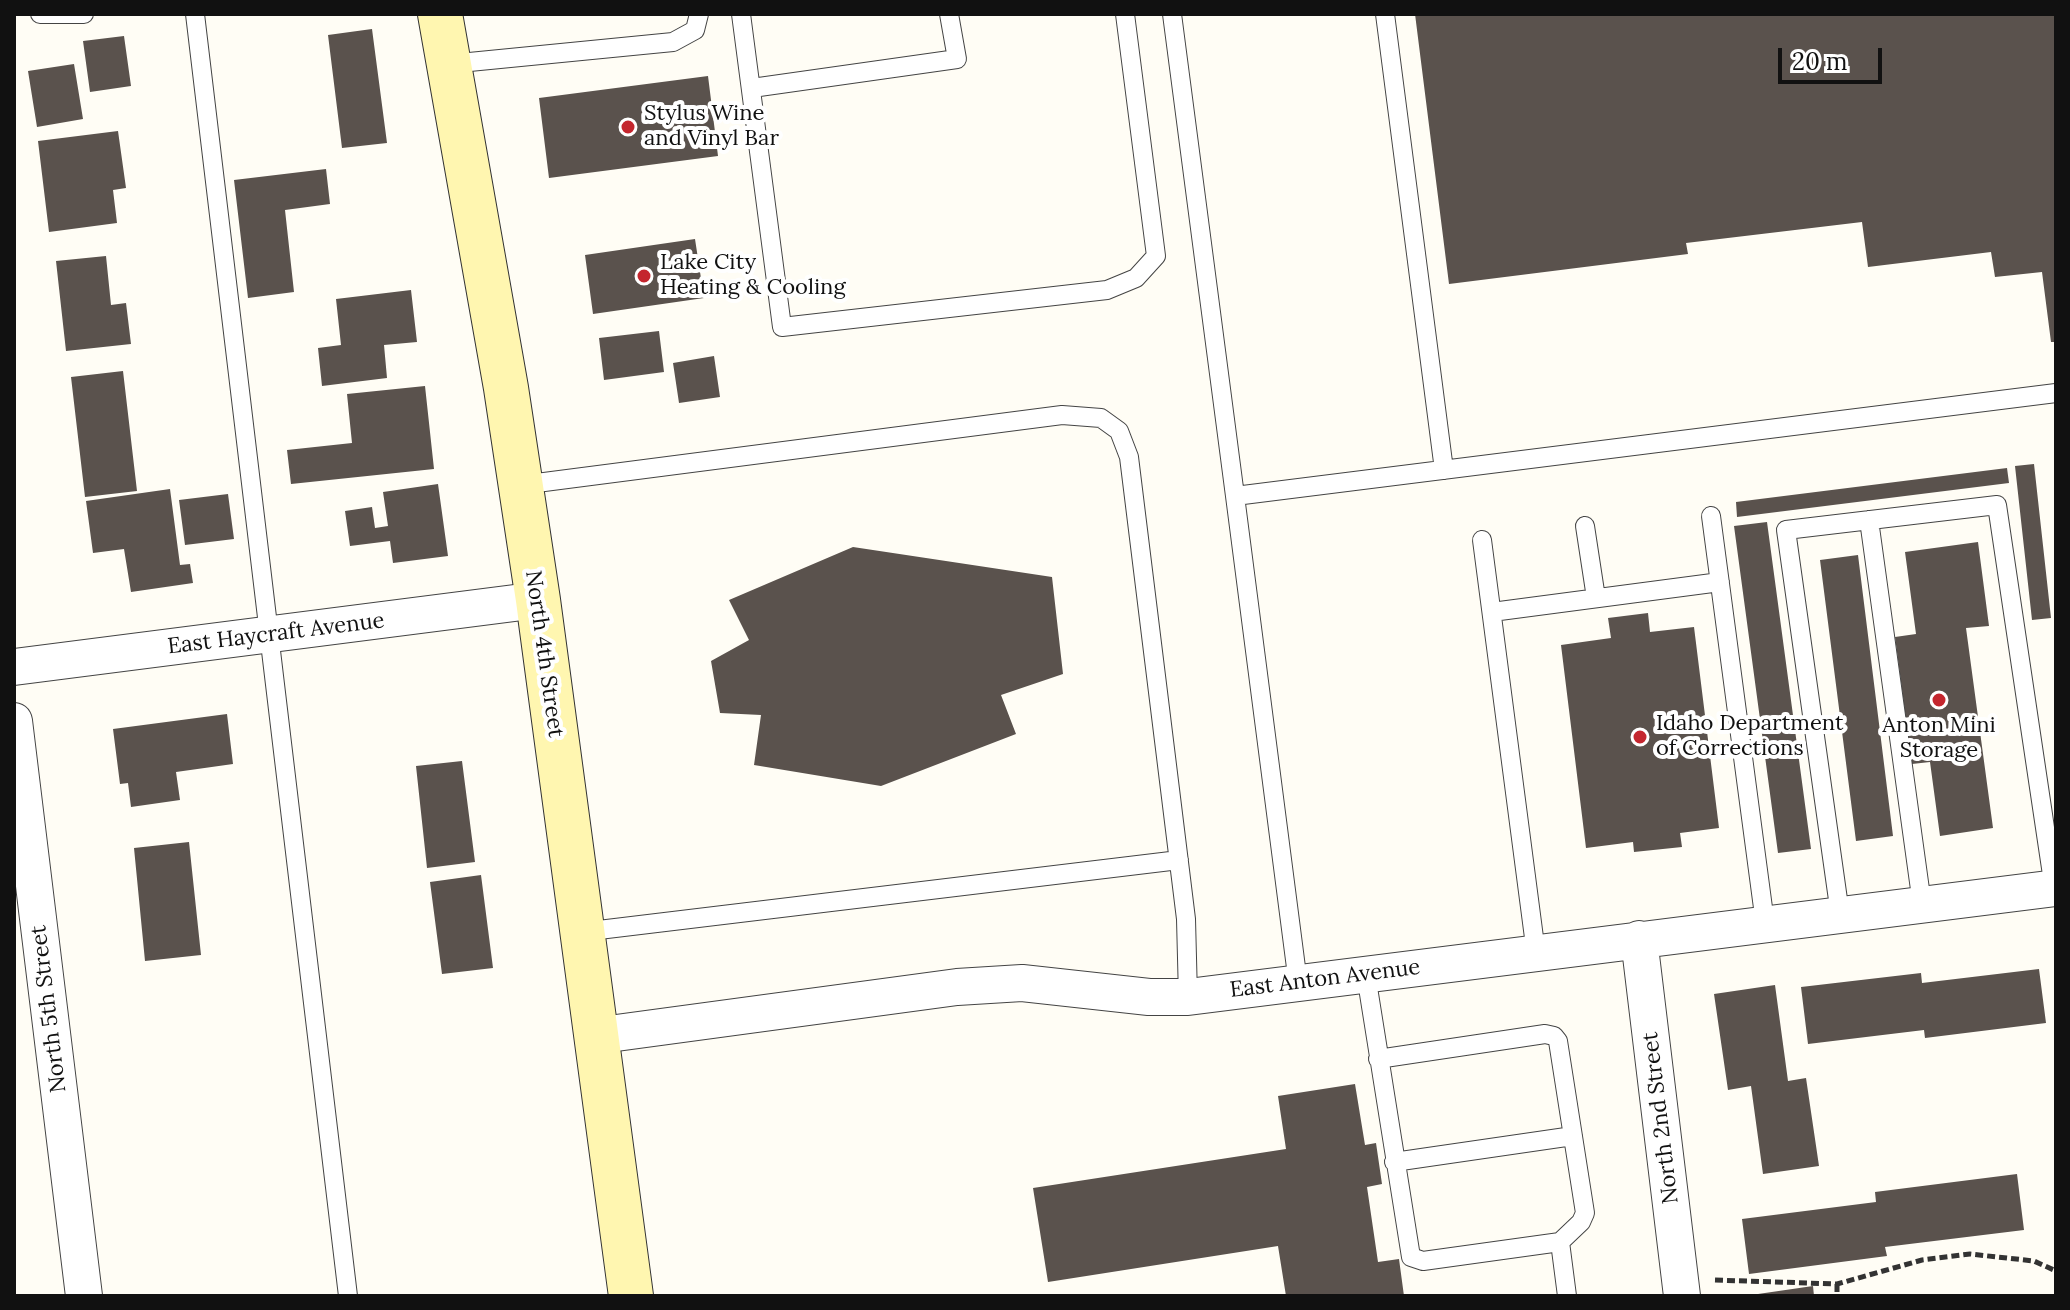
<!DOCTYPE html>
<html>
<head>
<meta charset="utf-8">
<style>
	body { margin:0 }
	#map { position:relative; width:2070px; height:1310px; overflow:hidden; background:#fffdf5; font-family:Lora,serif }
	canvas { display:block }
	.frame { position:absolute; inset:0; border:16px solid #111; pointer-events:none }
	.scale { position:absolute; left:1778px; top:48px; width:104px; height:36px; box-sizing:border-box; border:4px solid #111; border-top:0; padding-left:10px; font-size:24px; line-height:28px; white-space:nowrap; color:#111; -webkit-text-stroke:6px #fff; paint-order:stroke }
</style>
</head>
<body>
<div id="map">
<canvas width="2070" height="1310"></canvas>
<div class="frame"></div>
<div class="scale">20 m</div>
</div>
<script>
const ctx = document.querySelector('canvas').getContext('2d');
ctx.lineJoin = 'round';
function paint(path, color) {
  ctx.fillStyle = color;
  ctx.fill(path, 'evenodd');
}
function shape(rows) {
  const path = new Path2D();
  for (const r of rows) {
    path.moveTo(r[0], r[1]);
    for (let i = 2; i < r.length; i += 2) path.lineTo(r[i], r[i + 1]);
  }
  return path;
}
function strokePath(path, color, width, dash) {
  ctx.strokeStyle = color;
  ctx.lineWidth = width;
  ctx.lineCap = dash ? 'butt' : 'round';
  ctx.setLineDash(dash || []);
  ctx.stroke(path);
}
function drawText(font, color, halo, rows, align = 'center') {
  ctx.font = font + ' Lora,serif';
  ctx.lineWidth = 8;
  ctx.setLineDash([]);
  ctx.textBaseline = 'middle';
  ctx.strokeStyle = halo;
  ctx.fillStyle = color;
  for (const [text, x, y, turn = 0] of rows) {
    ctx.save();
    ctx.translate(x, y);
    ctx.rotate((+turn || 0) * Math.PI / 180);
    ctx.textAlign = isNaN(turn) ? turn : align;
    if (halo) ctx.strokeText(text, 0, 0);
    ctx.fillText(text, 0, 0);
    ctx.restore();
  }
}
const building = shape([
	[1415,14,2056,14,2056,342,2051,342,2042,272,1995,277,1991,252,1868,267,1862,222,1686,243,1688,254,1449,284],
	[372,29,387,143,342,148,328,35],
	[124,36,131,86,90,92,83,41],
	[74,64,83,119,37,127,28,71],
	[708,76,718,156,549,178,539,98],
	[118,131,126,188,113,190,117,223,49,232,38,141],
	[326,169,330,204,285,210,294,292,248,298,234,180],
	[695,239,704,298,593,314,585,255],
	[106,256,111,305,126,303,131,344,66,351,56,261],
	[411,290,417,342,384,345,387,378,322,386,318,348,341,345,336,299],
	[659,331,664,372,604,380,599,338],
	[714,356,720,397,679,403,673,363],
	[123,371,137,491,85,497,71,377],
	[425,386,434,469,291,484,287,450,352,443,347,394],
	[2034,464,2051,618,2032,620,2015,466],
	[2007,468,2009,483,1737,517,1736,502],
	[438,484,448,556,393,563,390,541,350,546,345,511,372,507,375,528,388,526,383,492],
	[170,489,180,565,190,564,193,583,131,592,124,549,93,553,86,501],
	[228,494,234,539,185,545,179,500],
	[1767,522,1811,849,1778,853,1734,526],
	[1978,542,1989,626,1966,628,1993,828,1940,836,1930,762,1912,764,1895,637,1916,634,1905,552],
	[853,547,1052,577,1063,674,1001,695,1016,734,881,786,754,765,761,715,720,713,711,661,749,640,729,600],
	[1858,555,1893,836,1856,841,1820,560],
	[1648,613,1650,632,1694,627,1719,828,1680,833,1682,847,1634,852,1633,842,1586,848,1561,645,1611,638,1608,618],
	[227,714,233,764,176,772,180,800,131,807,128,783,120,784,113,729],
	[462,761,475,862,427,868,416,766],
	[189,842,201,955,145,961,134,848],
	[481,875,493,968,442,974,430,882],
	[2039,969,2046,1023,1925,1038,1924,1030,1808,1044,1801,987,1921,973,1922,983],
	[1775,985,1788,1081,1806,1078,1819,1166,1763,1174,1751,1086,1728,1090,1714,994],
	[1355,1084,1365,1145,1376,1143,1382,1184,1367,1187,1378,1262,1399,1259,1404,1296,1286,1296,1278,1246,1048,1282,1033,1188,1286,1149,1278,1096],
	[2017,1174,2024,1230,1885,1247,1887,1256,1749,1274,1742,1219,1876,1202,1875,1192],
	[1813,1286,1814,1296,1758,1296,1758,1294]
]);
const path = shape([
	[1715,1280,1837,1284,1922,1260,1970,1254,2034,1261,2056,1271],
	[1837,1284,1837,1296]
]);
const service = shape([
	[40,14,84,14],
	[195,14,348,1296],
	[741,14,782,327,1107,290,1136,278,1156,256,1125,14],
	[1172,14,1235,496],
	[1385,14,1444,470],
	[449,64,673,42,695,30,699,14],
	[752,88,957,59,949,14],
	[521,485,1062,415,1101,418,1119,431,1129,457,1186,919,1188,997],
	[1711,516,1765,923],
	[1869,520,1922,904],
	[1585,526,1596,598],
	[1482,540,1536,953],
	[1492,612,1720,582],
	[1840,914,1786,530,1997,505,2055,895],
	[582,932,1179,860],
	[1366,975,1411,1257,1423,1261,1560,1242],
	[1298,983,1235,496,2056,393],
	[1378,1059,1545,1034,1554,1036,1558,1041,1585,1213,1581,1222,1560,1242,1567,1296],
	[1394,1162,1573,1136]
]);
const minor = shape([
	[14,667,538,600],
	[14,721,84,1296],
	[1639,939,1682,1296],
	[594,1036,957,987,1022,983,1149,997,1188,997,2056,888]
]);
const secondary = shape([
	[440,14,506,388,538,600,631,1296]
]);
const markers = [
	[628,127,8,"#c4262e"],
	[644,276,8,"#c4262e"],
	[1939,700,8,"#c4262e"],
	[1640,737,8,"#c4262e"]
];
const poiNames = [
	["Stylus Wine",644,114],
	["and Vinyl Bar",644,139],
	["Lake City",660,263],
	["Heating & Cooling",660,288],
	["Idaho Department",1656,724],
	["of Corrections",1656,749],
	["Anton Mini",1939,726,"center"],
	["Storage",1939,751,"center"]
];
const streetNames = [
	["East Haycraft Avenue",276,634,-7],
	["North 4th Street",544,654,82],
	["East Anton Avenue",1325,979,-7],
	["North 5th Street",49,1009,-97],
	["North 2nd Street",1661,1118,-97]
];
paint(building, '#5a524d');
strokePath(service, '#444', 20);
strokePath(minor, '#444', 38);
strokePath(secondary, '#333', 46);
strokePath(path, '#333', 5, [8, 4]);
strokePath(service, '#fff', 18);
strokePath(minor, '#fff', 36);
strokePath(secondary, '#fff6b0', 44);
for (const [x, y, r, color] of markers) {
  const dot = new Path2D();
  dot.arc(x, y, r, 0, 2 * Math.PI);
  ctx.fillStyle = color;
  ctx.fill(dot);
  strokePath(dot, '#fff', 3);
}
drawText('22px', '#111', '#fff', poiNames, 'left');
drawText('22px', '#111', '#fff', streetNames);
</script>
</body>
</html>
